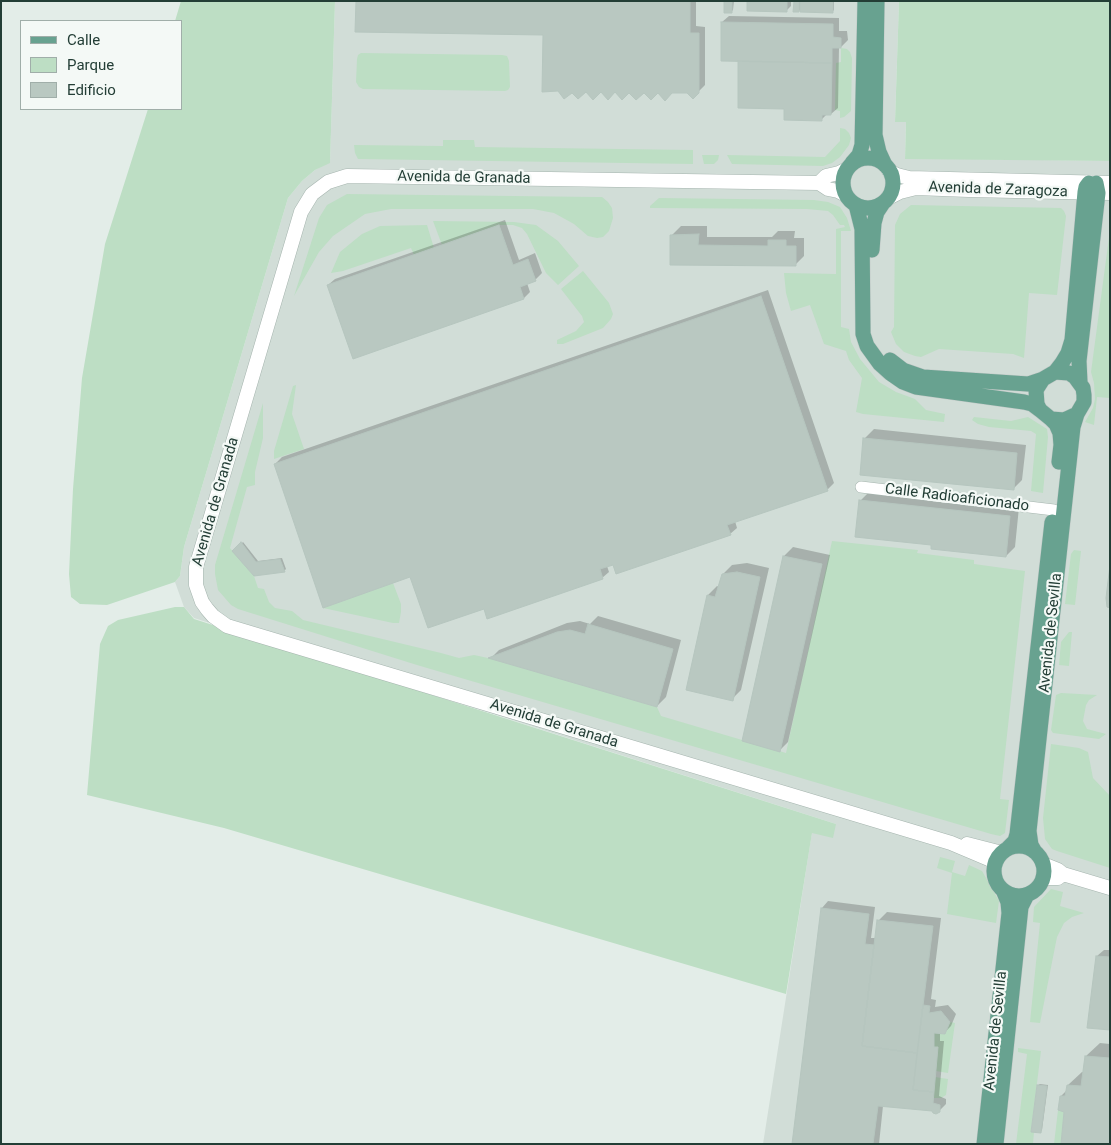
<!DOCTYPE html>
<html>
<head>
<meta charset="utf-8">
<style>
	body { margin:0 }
	#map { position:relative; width:1111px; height:1145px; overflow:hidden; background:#e3ede8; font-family:Roboto,sans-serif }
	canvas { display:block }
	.frame { position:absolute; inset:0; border:2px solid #233e36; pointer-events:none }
	.legend { position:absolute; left:20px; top:20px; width:162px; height:90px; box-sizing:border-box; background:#f4f9f6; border:1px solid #a0aea9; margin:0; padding:6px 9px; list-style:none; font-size:15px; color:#233e36 }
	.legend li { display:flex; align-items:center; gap:10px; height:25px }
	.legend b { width:25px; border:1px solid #a0aea9 }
</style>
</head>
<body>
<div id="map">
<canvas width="1111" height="1145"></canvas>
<div class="frame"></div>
<ul class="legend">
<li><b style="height:6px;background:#68a290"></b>Calle</li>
<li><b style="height:14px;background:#bddec4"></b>Parque</li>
<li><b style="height:14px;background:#b9c8c1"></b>Edificio</li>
</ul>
</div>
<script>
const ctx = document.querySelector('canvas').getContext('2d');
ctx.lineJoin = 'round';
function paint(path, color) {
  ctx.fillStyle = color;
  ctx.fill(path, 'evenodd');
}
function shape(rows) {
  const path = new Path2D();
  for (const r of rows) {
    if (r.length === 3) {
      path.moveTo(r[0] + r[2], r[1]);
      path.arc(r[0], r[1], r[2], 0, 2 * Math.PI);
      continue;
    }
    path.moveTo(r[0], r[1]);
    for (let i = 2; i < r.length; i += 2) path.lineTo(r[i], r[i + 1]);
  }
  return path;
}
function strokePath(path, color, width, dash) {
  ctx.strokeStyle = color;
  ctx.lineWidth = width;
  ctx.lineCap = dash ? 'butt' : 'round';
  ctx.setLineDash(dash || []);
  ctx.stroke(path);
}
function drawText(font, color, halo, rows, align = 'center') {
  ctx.font = font + ' Roboto,sans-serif';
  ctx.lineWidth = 4.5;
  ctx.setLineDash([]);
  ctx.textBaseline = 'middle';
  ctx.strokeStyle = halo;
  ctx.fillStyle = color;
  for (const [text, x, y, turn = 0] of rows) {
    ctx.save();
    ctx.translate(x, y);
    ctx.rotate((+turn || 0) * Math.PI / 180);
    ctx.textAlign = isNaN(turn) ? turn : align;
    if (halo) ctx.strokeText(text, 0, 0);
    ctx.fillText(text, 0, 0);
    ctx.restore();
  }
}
const built = shape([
	[335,1,899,1,895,121,906,122,905,158,1110,161,1110,1144,763,1144,812,832,836,824,194,618,184,607,175,582,180,576,184,547,288,198,302,181,315,170,330,162]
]);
const green = shape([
	[181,1,335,1,330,163,315,170,302,181,288,198,184,547,180,576,175,582,107,605,80,604,71,597,69,574,73,489,82,378,105,244,148,109,181,109,181,21,175,21],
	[899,1,1110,1,1110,161,905,159,906,122,895,122],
	[841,48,847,49,850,52,852,58,851,111,844,117,840,118,840,111,835,110,836,63,841,62],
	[361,53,502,55,507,56,509,61,510,87,508,90,505,91,363,89,359,87,356,82,357,59,358,55],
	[840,128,845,129,849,133,851,138,849,145,840,157,832,163,823,166,732,164,727,155,825,157,840,141],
	[443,140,474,140,475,147,693,150,693,164,358,159,355,153,354,145,443,146],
	[702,155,719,155,718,160,714,164,704,164],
	[347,194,596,197,602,197,608,202,612,208,613,218,609,231,603,237,597,238,588,236,574,224,554,213,533,209,391,209,365,214,333,236,319,252,294,296,319,218,327,205],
	[659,198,814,200,828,202,840,207,847,218,851,231,841,231,841,327,849,329,851,342,860,359,879,382,896,392,915,399,926,410,945,414,944,422,863,414,856,412,862,378,849,360,846,351,824,344,810,305,791,311,786,293,784,273,836,274,836,229,845,227,844,225,840,225,833,215,828,211,807,209,650,208,650,206],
	[911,205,1061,208,1064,211,1066,216,1057,295,1029,293,1024,358,1013,354,939,349,921,357,915,356,904,352,896,344,891,332,894,327,895,225,900,214],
	[433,221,514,222,536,225,558,241,579,266,558,285,546,273,527,234,522,228,513,225,499,225,442,245],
	[427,225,434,248,414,255,411,248,343,271,331,273,340,252,362,234,380,226],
	[1110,230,1110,398,1097,397,1094,425,1085,422,1093,408,1095,399,1094,383,1091,372],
	[583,271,609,303,613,314,611,319,603,328,563,344,557,344,557,340,576,331,584,322,582,316,561,289],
	[296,385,292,414,304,449,274,459,274,451,293,386],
	[263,403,263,438,255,472,255,485,247,487,230,548,254,576,258,588,264,589,269,602,275,608,292,611,303,620,441,653,459,658,474,655,488,658,657,707,661,716,786,753,832,541,918,550,917,553,974,560,974,564,1025,571,1000,799,1009,800,1005,833,1000,836,991,834,417,665,238,609,231,605,218,590,215,574,215,565],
	[974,417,1011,421,1028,417,1047,429,1048,437,1043,493,1031,491,1036,434,1031,431,989,427,978,424,972,420],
	[1074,550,1081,551,1075,605,1065,604,1071,554],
	[393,583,401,604,401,612,399,623,393,623,323,608],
	[175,607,184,607,194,619,836,824,833,838,812,833,786,994,224,828,87,795,100,644,108,626,118,620],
	[1069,632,1072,632,1069,666,1059,665,1061,642],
	[1061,693,1097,695,1089,700,1086,705,1083,721,1087,729,1106,734,1099,739,1053,733,1051,730,1056,695],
	[1051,744,1079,748,1088,752,1093,778,1110,796,1110,868,1057,851,1052,849,1045,839,1043,818],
	[940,857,955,861,952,872,965,876,969,865,982,871,999,901,996,923,947,914,952,873,937,868],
	[1051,889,1063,892,1060,906,1084,913,1072,917,1064,923,1057,937,1040,1023,1030,1022,1040,923,1033,922,1034,907],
	[950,1022,955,1023,948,1073,936,1071,938,1047,934,1047,934,1033,944,1034],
	[1018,1048,1041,1051,1031,1131,1034,1132,1033,1144,1016,1144,1027,1054,1018,1052],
	[935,1077,948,1079,946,1095,941,1098,933,1098],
	[1058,1110,1064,1112,1061,1144,1054,1144]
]);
const shadow = shape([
	[357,1,696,1,696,26,705,27,705,85,693,97,688,92,630,92,544,34],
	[725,1,734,1,733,10,732,11],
	[748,1,791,1,791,6,787,10],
	[795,1,834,1,834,10,832,12,801,9,799,11],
	[729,16,839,18,839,31,847,31,848,40,841,47,839,47,838,108,831,114,827,114,821,120,786,107,740,60,722,22],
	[505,220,519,260,535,253,542,273,535,280,527,283,530,292,524,298,353,357,328,285,335,279],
	[681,226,707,226,707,237,772,237,778,231,795,231,794,238,804,238,804,256,795,265,671,263,672,235],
	[768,290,834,483,827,490,735,521,737,528,730,534,614,563,607,566,609,572,602,578,484,608,411,576,275,464,282,457],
	[874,429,1026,445,1022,480,1013,489,861,473,865,438],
	[869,492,1019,507,1015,547,1006,556,933,544,860,501],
	[243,542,258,561,282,558,286,569,284,571,255,574,234,551],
	[793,547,830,555,788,742,779,751,743,740,784,556],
	[747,563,769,568,741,690,732,699,708,595,717,586,719,587,723,574,732,565],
	[598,616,681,640,666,697,657,706,491,658,499,650,567,623,580,621,590,624],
	[828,901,875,907,871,938,876,938,878,921,887,912,941,918,931,999,936,1000,935,1007,948,1005,956,1014,951,1026,944,1033,940,1032,940,1041,944,1041,939,1096,946,1099,946,1104,939,1111,883,1106,879,1144,794,1144,822,908],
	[1104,950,1110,950,1110,1029,1097,956],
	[1100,1043,1110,1044,1110,1144,1065,1111,1061,1096,1068,1089,1068,1085,1082,1072,1084,1072,1086,1056],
	[1040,1084,1048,1085,1042,1130,1040,1132,1038,1085]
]);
const building = shape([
	[356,1,690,1,690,33,699,33,699,93,693,99,687,93,672,93,665,101,658,93,651,100,644,93,636,100,629,93,622,100,615,92,608,100,601,92,593,100,586,92,578,99,572,93,564,99,558,91,542,92,543,35,355,32,356,1],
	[724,1,732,1,732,13,724,13,724,1],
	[747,1,787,1,787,12,747,11,747,1],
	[794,1,799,1,799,12,793,12,794,1],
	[800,1,833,1,833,13,800,12,800,1],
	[721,22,833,24,833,37,841,38,841,48,832,48,832,63,721,61,721,22],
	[738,61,832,63,831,115,822,115,822,121,784,120,784,109,738,108,738,61],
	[499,225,513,265,528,259,536,281,520,287,524,299,353,359,327,285,499,225],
	[699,234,698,245,768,246,768,240,786,240,786,246,796,246,796,266,670,265,670,235,699,234],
	[761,296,828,491,727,525,731,535,616,574,613,565,600,569,603,579,487,619,484,609,428,628,410,577,323,608,274,464,761,296],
	[863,438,1017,453,1014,490,860,475,863,438],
	[859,500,1010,516,1006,557,931,549,931,545,855,537,859,500],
	[241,542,256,562,280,559,285,572,254,576,232,551,241,542],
	[783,556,822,564,780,752,742,741,783,556],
	[1110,565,1110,608,1107,607,1106,598,1110,565],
	[737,572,760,577,733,701,686,690,707,595,715,597,722,574,737,572],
	[588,624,673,649,657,707,488,658,557,632,570,630,585,634,588,624],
	[821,908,869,914,865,944,874,945,862,1046,917,1053,913,1090,934,1092,933,1103,940,1105,940,1112,936,1114,933,1113,932,1111,878,1106,873,1144,792,1144,821,908],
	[877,920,933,926,917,1053,862,1046,877,920],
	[1096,956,1110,957,1110,1030,1087,1028,1096,956],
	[923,1005,930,1006,929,1013,941,1011,950,1022,945,1034,934,1033,934,1047,938,1047,934,1092,913,1090,923,1005],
	[1085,1056,1110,1058,1110,1144,1061,1144,1064,1112,1058,1110,1060,1096,1065,1096,1067,1085,1081,1086,1085,1056],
	[1037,1085,1047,1086,1041,1133,1031,1132,1037,1085]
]);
const minor = shape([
	[861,487,1054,510]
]);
const tertiary = shape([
	[889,171,897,175,909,178,1110,183],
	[819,183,826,176,839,173,847,169],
	[846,195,838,191,828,189,819,183,347,176,328,182,312,194,301,212,196,567,196,585,202,602,207,609,213,616,227,626,951,843,996,862],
	[888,198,900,192,916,188,969,190,1110,193],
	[967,844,1002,853],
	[1043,864,1058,870,1063,874,1110,888],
	[1043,878,1058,878,1063,874]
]);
const primary = shape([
	[877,1,875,135,879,152,885,165],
	[868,183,25],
	[852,163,859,155,862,145,865,1],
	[856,205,862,229,863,334,867,346,880,364,890,373,903,382,916,387,1024,402,1032,404,1040,410],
	[872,250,874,223,877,212,883,203],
	[890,360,903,370,923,377,1028,384,1043,379],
	[1055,372,1069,373,1075,377,1083,388,1084,395,1084,402,1077,414,1064,420,1051,419,1040,410,1037,404,1036,390,1043,379,1055,372,1062,363,1068,353,1072,340,1085,192,1086,187,1089,183],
	[1080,382,1079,361,1098,193,1096,183],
	[1051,419,1056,424,1060,433,1061,445,1059,462],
	[1019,871,25],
	[1008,848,1015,841,1017,834,1052,522],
	[1035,852,1031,845,1029,831,1073,427,1077,414],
	[984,1144,1009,913,1008,902,1003,890],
	[996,1144,1021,907,1027,895]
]);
const streetNames = [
	["Avenida de Granada",464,178,1],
	["Avenida de Zaragoza",998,190,2],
	["Calle Radioaficionado",957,498,7],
	["Avenida de Granada",216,502,-74],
	["Avenida de Sevilla",1051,633,-84],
	["Avenida de Granada",554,724,17],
	["Avenida de Sevilla",996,1031,-84]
];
paint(built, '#d1ddd7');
paint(green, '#bddec4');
paint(shadow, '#0003');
paint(building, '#b9c8c1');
strokePath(building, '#b6c6bf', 1);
strokePath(minor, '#a6b5af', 12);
strokePath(tertiary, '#a6b5af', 15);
strokePath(primary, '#c1c9c7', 16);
strokePath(minor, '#fff', 11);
strokePath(tertiary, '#fff', 14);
strokePath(primary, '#68a290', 15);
drawText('15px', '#233e36', '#f4f9f6', streetNames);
</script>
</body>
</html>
